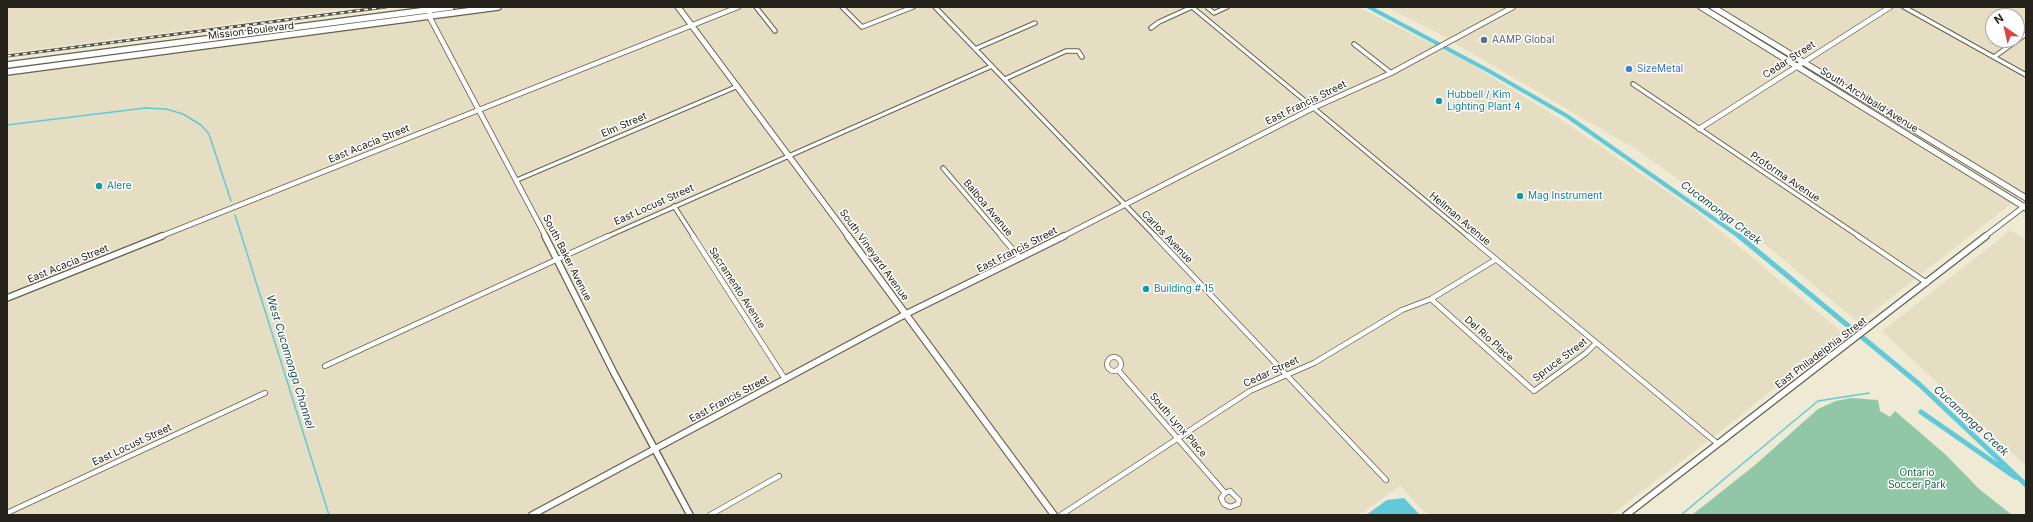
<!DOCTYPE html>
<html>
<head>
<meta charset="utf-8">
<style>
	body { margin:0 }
	#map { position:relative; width:2033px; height:522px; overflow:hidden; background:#efead4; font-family:Inter,sans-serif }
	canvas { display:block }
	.frame { position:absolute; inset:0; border:8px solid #24221a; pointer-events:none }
	.north { position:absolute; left:1985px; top:8px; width:40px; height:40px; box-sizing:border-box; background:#fff; border:1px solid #a7a7a3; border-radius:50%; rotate:326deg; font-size:11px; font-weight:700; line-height:16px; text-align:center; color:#24221a }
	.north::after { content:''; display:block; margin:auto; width:14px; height:18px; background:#d64742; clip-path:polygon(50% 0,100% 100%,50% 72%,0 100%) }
</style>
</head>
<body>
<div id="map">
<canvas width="2033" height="522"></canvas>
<div class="frame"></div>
<div class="north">N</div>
</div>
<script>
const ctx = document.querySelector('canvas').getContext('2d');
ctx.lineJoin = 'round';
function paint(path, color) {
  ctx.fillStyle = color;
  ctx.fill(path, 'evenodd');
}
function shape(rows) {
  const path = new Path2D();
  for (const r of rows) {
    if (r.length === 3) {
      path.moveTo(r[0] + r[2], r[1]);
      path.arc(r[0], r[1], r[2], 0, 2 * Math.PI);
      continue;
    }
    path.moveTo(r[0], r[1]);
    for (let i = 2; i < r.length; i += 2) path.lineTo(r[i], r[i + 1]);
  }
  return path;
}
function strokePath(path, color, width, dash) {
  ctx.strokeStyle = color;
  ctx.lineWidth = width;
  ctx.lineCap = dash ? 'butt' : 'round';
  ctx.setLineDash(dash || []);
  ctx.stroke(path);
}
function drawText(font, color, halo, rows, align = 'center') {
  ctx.font = font + ' Inter,sans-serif';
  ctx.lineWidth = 3;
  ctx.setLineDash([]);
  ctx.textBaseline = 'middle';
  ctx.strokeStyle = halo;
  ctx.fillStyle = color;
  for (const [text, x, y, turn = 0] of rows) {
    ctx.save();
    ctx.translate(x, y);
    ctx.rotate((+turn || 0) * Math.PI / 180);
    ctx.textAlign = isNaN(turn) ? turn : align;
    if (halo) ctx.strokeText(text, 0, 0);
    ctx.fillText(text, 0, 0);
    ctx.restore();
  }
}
const built = shape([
	[7,7,358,7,7,53],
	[513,7,1358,7,1467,62,1557,117,1697,212,1843,333,1716,435,1611,515,1428,515,1400,486,1359,515,7,515,7,74],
	[1386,7,2026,7,2026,192,1859,323,1741,224,1637,150,1434,31],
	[1993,16,2017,16,2017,40,1993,40],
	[2011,230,2026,240,2026,466,1882,331]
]);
const green = shape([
	[1851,398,1878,400,1880,411,1890,417,1895,411,1946,455,1979,489,2012,515,1692,515,1755,465,1818,409,1836,401]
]);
const water = shape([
	[1404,498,1420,515,1366,515,1387,500]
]);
const stream = shape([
	[7,125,145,108,166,109,183,114,201,125,209,134,231,201],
	[235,215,329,515],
	[1681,515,1818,401,1869,393]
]);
const canalFar1 = shape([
	[1369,7,1489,71,1567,116,1740,237]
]);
const canal = shape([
	[1739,236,1919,384,2026,485],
	[1921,412,2015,477]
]);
const minorFar1 = shape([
	[756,7,775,31],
	[842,7,862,27,913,7],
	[935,7,1156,237],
	[1192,7,1469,237],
	[1210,7,1208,8,1214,13,1227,7],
	[1904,7,2026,75],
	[1151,28,1159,22,1192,7],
	[1354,44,1391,73],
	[975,49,1035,23],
	[1994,57,2026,34],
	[1005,79,1066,51,1078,51,1082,57],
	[1633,84,1860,237],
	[943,168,1002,237],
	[517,180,738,86],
	[674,206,694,237],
	[606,237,992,66]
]);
const minor = shape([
	[693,236,785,379],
	[1001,236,1020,258],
	[1155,236,1386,480],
	[1468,236,1718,444],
	[1858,236,1927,283],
	[1431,299,1534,391,1586,353,1596,343],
	[1114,364,7],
	[325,366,608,236],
	[1118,370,1225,493],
	[1230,491,1239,500,1238,504,1230,507,1224,504,1221,498,1225,493,1230,491],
	[7,513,265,393],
	[710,515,779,476],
	[1061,515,1250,391,1314,363,1402,310,1431,299,1495,260]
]);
const tertiaryFar1 = shape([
	[430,13,429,16,546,237],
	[1699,129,1890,7],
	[159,237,738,7],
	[1062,237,1313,108,1391,73,1513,7],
	[1984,237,2026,205]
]);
const tertiary = shape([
	[545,236,614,373,690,515],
	[7,298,162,236],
	[532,515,904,315,1064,236],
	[1626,515,1986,236]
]);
const secondaryFar1 = shape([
	[678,7,849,237],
	[1701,7,2026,208],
	[1713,7,2026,198]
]);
const secondary = shape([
	[848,236,1054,515]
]);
const primary = shape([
	[7,65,451,7],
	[7,72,498,7]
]);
const rail = shape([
	[7,56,386,7]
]);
const markers = [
	[1484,40,4,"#5c6f8a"],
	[1629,69,4,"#3f7fe0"],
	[1439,101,4,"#0f9aa8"],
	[99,186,4,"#0f9aa8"],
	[1520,196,4,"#0f9aa8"],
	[1146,289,4,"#0f9aa8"]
];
const streetNames = [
	["Mission Boulevard",251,31,-7],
	["Cedar Street",1789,60,-33],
	["South Archibald Avenue",1869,100,32],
	["East Francis Street",1306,103,-26],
	["Elm Street",624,125,-23],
	["East Acacia Street",369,144,-22],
	["Proforma Avenue",1785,177,34],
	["East Locust Street",654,205,-24],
	["Balboa Avenue",988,208,50],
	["Hellman Avenue",1460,219,40],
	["Carlos Avenue",1167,237,46],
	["East Francis Street",1017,250,-27],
	["South Vineyard Avenue",874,255,54],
	["South Baker Avenue",567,258,63],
	["East Acacia Street",68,264,-22],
	["Sacramento Avenue",737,288,57],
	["Del Rio Place",1489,339,42],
	["East Philadelphia Street",1821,353,-37],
	["Spruce Street",1560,360,-37],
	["Cedar Street",1271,372,-25],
	["East Francis Street",729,399,-28],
	["South Lynx Place",1178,425,49],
	["East Locust Street",132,445,-25]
];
const serviceNames = [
	["AAMP Global",1492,40]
];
const shopNames = [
	["SizeMetal",1637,69]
];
const cultureNames = [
	["Hubbell / Kim",1447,95],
	["Lighting Plant 4",1447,107],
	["Alere",107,186],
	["Mag Instrument",1528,196],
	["Building # 15",1154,289]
];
const parkNames = [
	["Ontario",1917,473],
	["Soccer Park",1917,485]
];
const waterNames = [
	["Cucamonga Creek",1721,213,37],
	["West Cucamonga Channel",290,362,73],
	["Cucamonga Creek",1971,421,43]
];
paint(built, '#e5dec2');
paint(green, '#91c6a6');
paint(water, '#61c9d8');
strokePath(stream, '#61c9d8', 1.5);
strokePath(canalFar1, '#61c9d8', 4);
strokePath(canal, '#61c9d8', 5);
strokePath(minorFar1, '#65614e', 5.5);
strokePath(minor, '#65614e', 6);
strokePath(tertiaryFar1, '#65614e', 6);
strokePath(tertiary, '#65614e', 8);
strokePath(secondaryFar1, '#65614e', 7);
strokePath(secondary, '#65614e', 8);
strokePath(primary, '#65614e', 8);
strokePath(minorFar1, '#fff', 3.5);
strokePath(minor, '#fff', 4.5);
strokePath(tertiaryFar1, '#fff', 4.5);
strokePath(tertiary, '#fff', 5.5);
strokePath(secondaryFar1, '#fff', 5);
strokePath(secondary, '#fff', 6);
strokePath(primary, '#fff', 5.5);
strokePath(rail, '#555347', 3);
strokePath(rail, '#fff', 1.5, [4]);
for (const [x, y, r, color] of markers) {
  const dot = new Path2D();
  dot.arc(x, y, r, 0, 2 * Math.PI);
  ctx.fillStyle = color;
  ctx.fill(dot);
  strokePath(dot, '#fff', 1.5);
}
drawText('10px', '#24221a', '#fff', streetNames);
drawText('10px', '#4e5e75', '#fff', serviceNames, 'left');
drawText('10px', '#366cbe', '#fff', shopNames, 'left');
drawText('10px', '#0d838f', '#fff', cultureNames, 'left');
drawText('10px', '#0e673f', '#fff', parkNames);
drawText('italic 11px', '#1e4c53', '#fff', waterNames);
</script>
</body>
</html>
